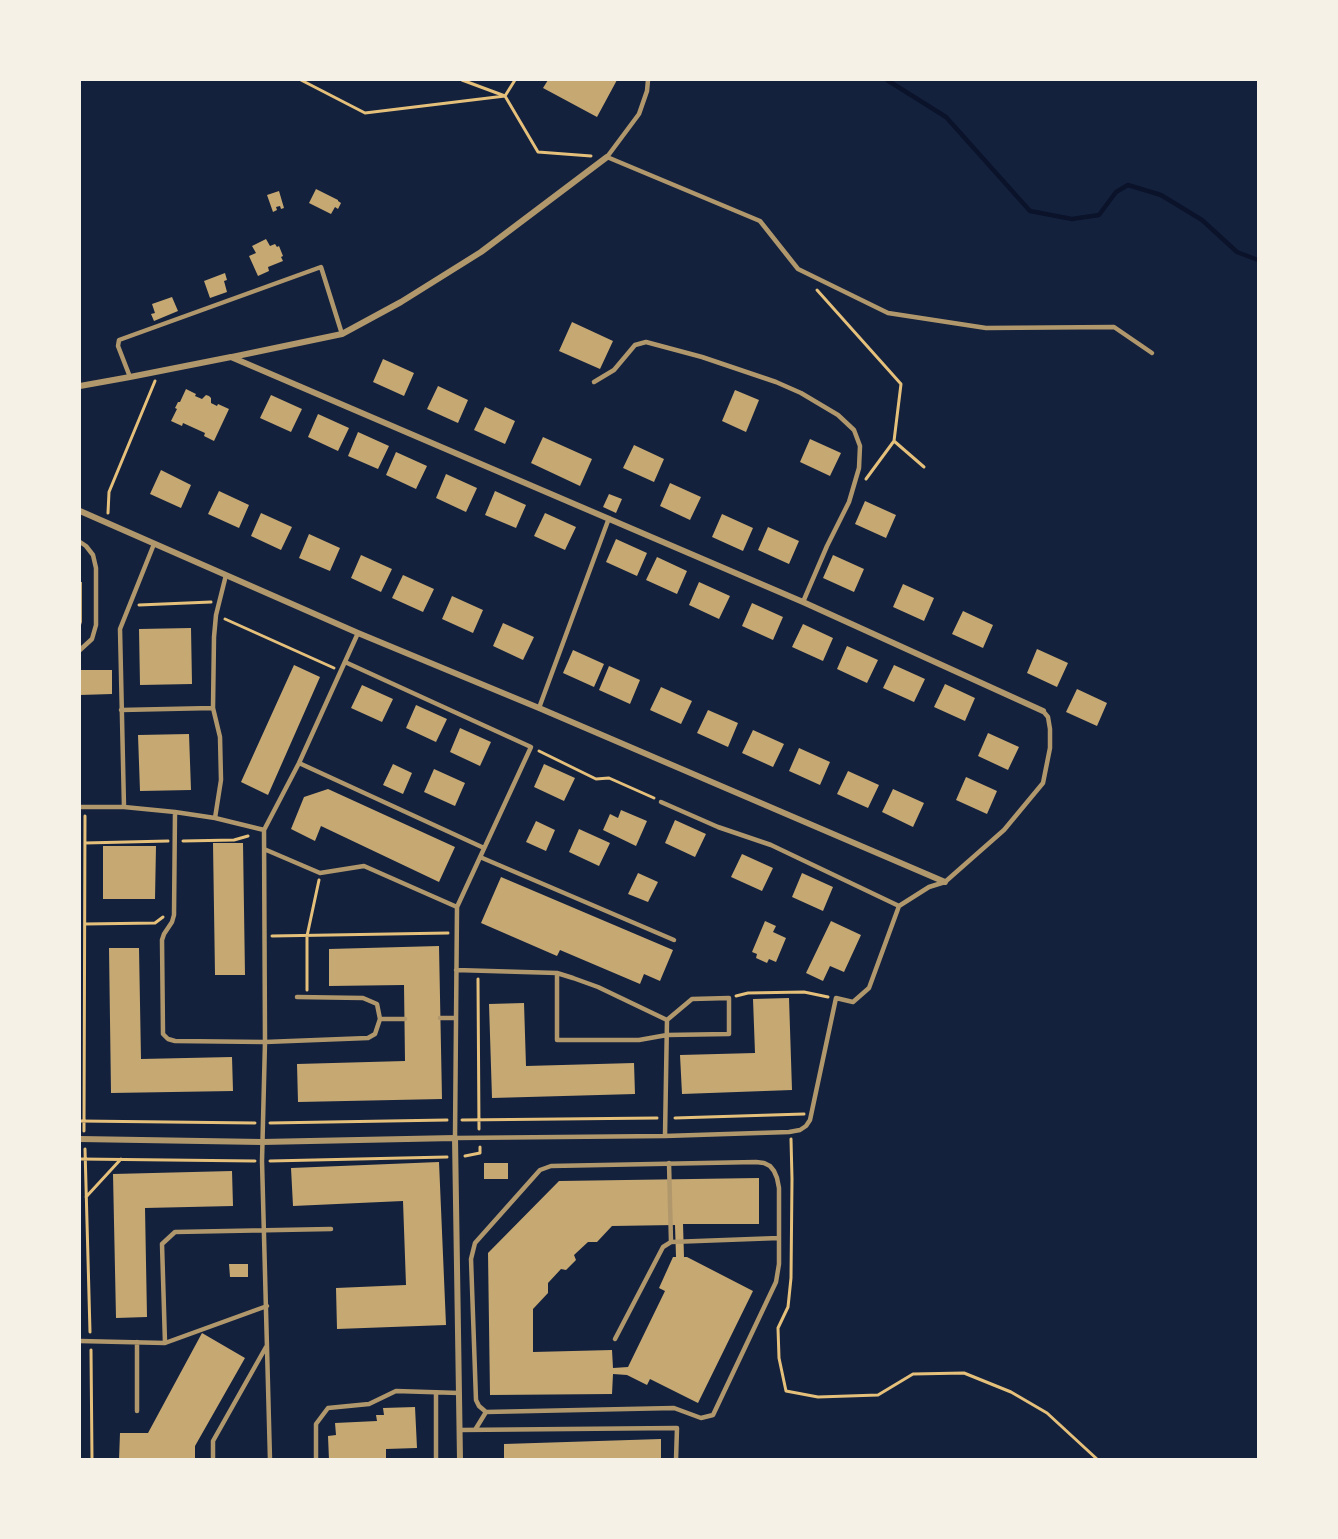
<!DOCTYPE html>
<html>
<head>
<meta charset="utf-8">
<style>
	body { margin:0 }
	#map { position:relative; width:1338px; height:1539px; overflow:hidden; background:#14213d; font-family:"Exo 2",sans-serif }
	canvas { display:block }
	.frame { position:absolute; inset:0; border:81px solid #f6f1e7; pointer-events:none }
</style>
</head>
<body>
<div id="map">
<canvas width="1338" height="1539"></canvas>
<div class="frame"></div>
</div>
<script>
const ctx = document.querySelector('canvas').getContext('2d');
ctx.lineJoin = 'round';
function shape(rows) {
  const path = new Path2D();
  for (const r of rows) {
    path.moveTo(r[0], r[1]);
    for (let i = 2; i < r.length; i += 2) path.lineTo(r[i], r[i + 1]);
  }
  return path;
}
function strokePath(path, color, width, dash) {
  ctx.strokeStyle = color;
  ctx.lineWidth = width;
  ctx.lineCap = dash ? 'butt' : 'round';
  ctx.setLineDash(dash || []);
  ctx.stroke(path);
}
function paint(path, color) {
  ctx.fillStyle = color;
  ctx.fill(path, 'evenodd');
}
const stream = shape([
	[887,80,946,117,1030,211,1072,219,1099,215,1116,192,1128,185,1161,195,1202,220,1237,252,1258,260]
]);
const building = shape([
	[548,80,617,80,597,117,543,88],
	[316,189,338,200,338,201,341,203,338,209,335,207,331,214,309,203],
	[279,191,284,208,281,209,280,206,276,207,277,210,273,212,267,195],
	[266,239,270,246,275,244,277,247,279,246,283,256,281,257,283,261,268,267,269,271,258,276,249,256,256,253,252,246],
	[225,273,227,280,224,281,227,292,210,298,204,281],
	[172,297,178,311,154,321,151,314,155,313,152,304],
	[572,322,613,341,600,369,559,351],
	[383,359,414,373,404,396,373,382],
	[438,386,468,400,458,423,427,409],
	[186,389,196,394,195,396,202,399,206,395,209,396,211,398,211,403,217,406,218,404,229,409,214,441,204,436,205,433,183,423,182,426,171,421,177,409,175,408,178,402,180,402],
	[735,390,759,400,746,432,722,421],
	[271,395,302,409,291,432,260,418],
	[485,407,515,421,505,444,474,430],
	[318,414,349,428,338,451,308,437],
	[358,432,389,446,378,469,348,456],
	[543,437,592,459,580,486,531,463],
	[810,439,841,453,830,476,800,462],
	[634,445,664,459,654,482,623,468],
	[396,452,427,466,416,489,386,475],
	[161,470,191,485,181,508,150,494],
	[446,474,477,488,466,512,436,498],
	[670,483,701,497,690,520,660,506],
	[219,491,249,505,239,528,208,514],
	[495,491,526,505,516,528,485,515],
	[609,494,622,499,616,513,603,507],
	[865,501,896,515,886,538,855,524],
	[261,513,292,527,281,550,251,536],
	[545,513,576,527,565,550,534,536],
	[722,514,753,528,743,551,712,537],
	[768,527,799,541,789,564,758,550],
	[309,534,340,548,330,571,299,558],
	[616,539,647,553,637,576,606,562],
	[361,555,392,569,381,592,351,578],
	[833,555,864,569,854,592,823,578],
	[657,557,687,571,677,594,646,580],
	[403,575,434,589,423,612,392,598],
	[80,582,82,582,82,622,80,628],
	[699,582,730,596,719,619,689,605],
	[903,584,934,598,924,621,893,607],
	[452,596,483,610,473,633,442,619],
	[752,603,783,617,773,640,742,626],
	[963,611,993,625,983,648,952,634],
	[503,623,534,637,523,660,493,646],
	[803,624,833,638,823,661,792,647],
	[191,628,192,684,140,685,139,629],
	[847,646,878,660,867,683,837,669],
	[1037,649,1068,663,1057,687,1027,673],
	[573,650,604,664,594,687,563,673],
	[294,665,320,677,268,795,241,782],
	[894,665,925,679,914,702,883,688],
	[609,666,640,680,630,704,599,690],
	[80,670,112,670,112,694,80,695],
	[945,684,975,698,965,721,934,707],
	[362,685,393,699,382,722,351,708],
	[661,687,692,701,681,724,650,710],
	[1077,689,1107,703,1097,726,1066,712],
	[416,705,447,719,436,742,406,728],
	[708,710,738,723,728,747,697,733],
	[460,728,491,742,480,766,450,752],
	[753,730,784,744,773,767,742,753],
	[988,733,1019,747,1008,770,978,756],
	[189,734,191,790,140,791,138,735],
	[799,748,830,762,820,785,789,771],
	[393,764,412,773,403,794,383,785],
	[544,764,575,778,564,801,534,787],
	[434,769,465,783,455,806,424,792],
	[848,771,879,785,868,808,837,794],
	[966,777,997,791,987,814,956,800],
	[328,789,455,847,439,882,321,826,315,841,291,829,304,797],
	[893,789,924,803,913,827,882,812],
	[621,810,647,821,636,846,603,830,610,814,618,818],
	[675,820,706,834,695,857,665,843],
	[536,821,555,830,546,851,526,842],
	[579,829,610,843,599,866,569,852],
	[213,843,243,843,245,975,215,975],
	[103,846,156,846,155,899,103,899],
	[742,854,773,868,762,891,731,877],
	[638,873,658,882,648,902,628,894],
	[802,873,833,887,823,911,792,897],
	[501,877,673,950,660,981,644,974,640,984,560,950,557,956,481,923],
	[765,921,776,926,773,932,786,938,776,962,769,959,767,963,756,958,757,954,752,952],
	[831,921,861,935,844,972,830,966,823,981,806,973],
	[439,946,442,1099,298,1102,297,1064,405,1061,404,985,329,986,329,949],
	[109,948,139,948,141,1059,232,1057,233,1091,111,1093],
	[789,998,792,1090,682,1094,680,1055,755,1053,753,999],
	[524,1003,526,1066,634,1063,635,1094,492,1098,489,1004],
	[439,1162,446,1325,337,1329,336,1288,406,1285,403,1201,293,1206,291,1168],
	[484,1163,508,1163,508,1179,484,1179],
	[232,1171,233,1206,145,1208,147,1317,116,1318,113,1174],
	[759,1178,759,1224,683,1224,684,1257,687,1257,753,1291,698,1403,650,1379,647,1385,627,1375,613,1374,612,1394,490,1395,488,1253,559,1181],
	[675,1225,676,1257,673,1257,659,1288,665,1291,628,1367,613,1368,612,1350,533,1352,533,1309,548,1293,548,1283,561,1269,566,1270,576,1260,574,1255,588,1242,597,1242,612,1226],
	[229,1264,248,1264,248,1277,230,1277],
	[202,1333,245,1358,195,1446,195,1460,119,1460,120,1433,148,1433],
	[415,1407,417,1448,386,1449,386,1460,329,1460,328,1436,336,1435,335,1423,377,1421,376,1415,384,1415,383,1408],
	[661,1439,661,1460,504,1460,504,1444]
]);
const path = shape([
	[301,80,365,113,505,96,462,80],
	[515,80,505,96,538,152,591,156],
	[817,290,901,384,894,441,866,479],
	[894,441,924,467],
	[108,513,109,492,155,381],
	[139,605,211,602],
	[225,619,334,668],
	[539,751,596,779,609,778,654,798],
	[183,841,234,840,248,836],
	[85,843,168,841],
	[85,924,155,923,163,917],
	[272,936,448,933],
	[478,979,479,1129],
	[307,990,307,936,319,880],
	[736,996,748,993,804,992,828,997],
	[675,1118,804,1114],
	[462,1120,657,1118],
	[80,1121,255,1123],
	[270,1123,447,1120],
	[84,1131,85,816],
	[791,1139,792,1179,791,1278,788,1307,778,1328,779,1358,786,1391,818,1397,878,1395,913,1374,964,1373,1011,1392,1047,1413,1098,1460],
	[85,1149,90,1332],
	[465,1156,480,1153,480,1147],
	[80,1159,255,1161],
	[270,1161,447,1157],
	[86,1197,121,1159],
	[91,1350,92,1460]
]);
const service = shape([
	[648,80,647,91,639,114,607,157,760,221,798,269,888,313,986,328,1114,327,1152,353],
	[130,377,118,346,119,340,321,267,342,334],
	[594,382,614,370,635,345,646,342,702,357,776,382,801,393,838,415,854,430,860,446,859,468,849,502,827,546,803,602],
	[80,542,86,546,93,555,96,568,96,625,92,639,80,650],
	[345,662,531,747,457,907,455,1138,665,1136,789,1132,800,1130,806,1126,810,1120,836,998,853,1002,869,988,899,906,929,887,945,882,1004,830,1043,783,1050,748,1050,729,1048,717,1043,711],
	[539,708,609,518],
	[121,710,213,708],
	[299,763,484,848],
	[661,802,718,827,771,845,899,906],
	[80,807,124,807,175,812,215,818,264,830],
	[124,807,120,629,154,544],
	[175,812,174,915,172,922,164,934,162,940,163,1034,168,1039,175,1041,265,1042,368,1038,375,1034,380,1019,377,1004,363,998,297,997],
	[215,818,221,780,220,737,213,708,214,637,216,615,226,575],
	[264,849,320,873,364,866,457,907],
	[480,857,674,940],
	[456,970,557,973,557,1040,639,1040,667,1035,729,1034,729,998,692,999,667,1020],
	[557,973,573,978,598,987,667,1020,665,1136],
	[440,1018,456,1018],
	[380,1019,405,1019],
	[615,1339,663,1247,671,1242,669,1163],
	[80,1341,165,1343,267,1306],
	[137,1342,137,1411],
	[165,1343,162,1244,175,1232,331,1229],
	[436,1393,436,1460],
	[486,1412,479,1406,476,1400,471,1259,475,1243,540,1170,551,1166,756,1162,764,1163,770,1166,774,1171,777,1178,779,1188,779,1238],
	[460,1430,677,1428,676,1460],
	[475,1430,486,1412,674,1408,701,1418,713,1415,776,1282,779,1264,779,1238,671,1242],
	[213,1460,213,1441,266,1347],
	[270,1460,262,1161,265,1042,264,830,299,763,358,633],
	[316,1460,316,1424,328,1408,369,1404,396,1391,459,1393]
]);
const minor = shape([
	[232,357,342,334,401,302,481,252,607,157],
	[80,386,130,377,231,357,803,602,1043,711],
	[80,511,358,633,539,708,945,882],
	[80,1139,262,1142,455,1138,460,1460]
]);
strokePath(stream, '#0b132b', 4.5);
paint(building, '#c6a872');
strokePath(path, '#e5c07b', 3);
strokePath(service, '#b1986c', 4.5);
strokePath(minor, '#b1986c', 6);
</script>
</body>
</html>
